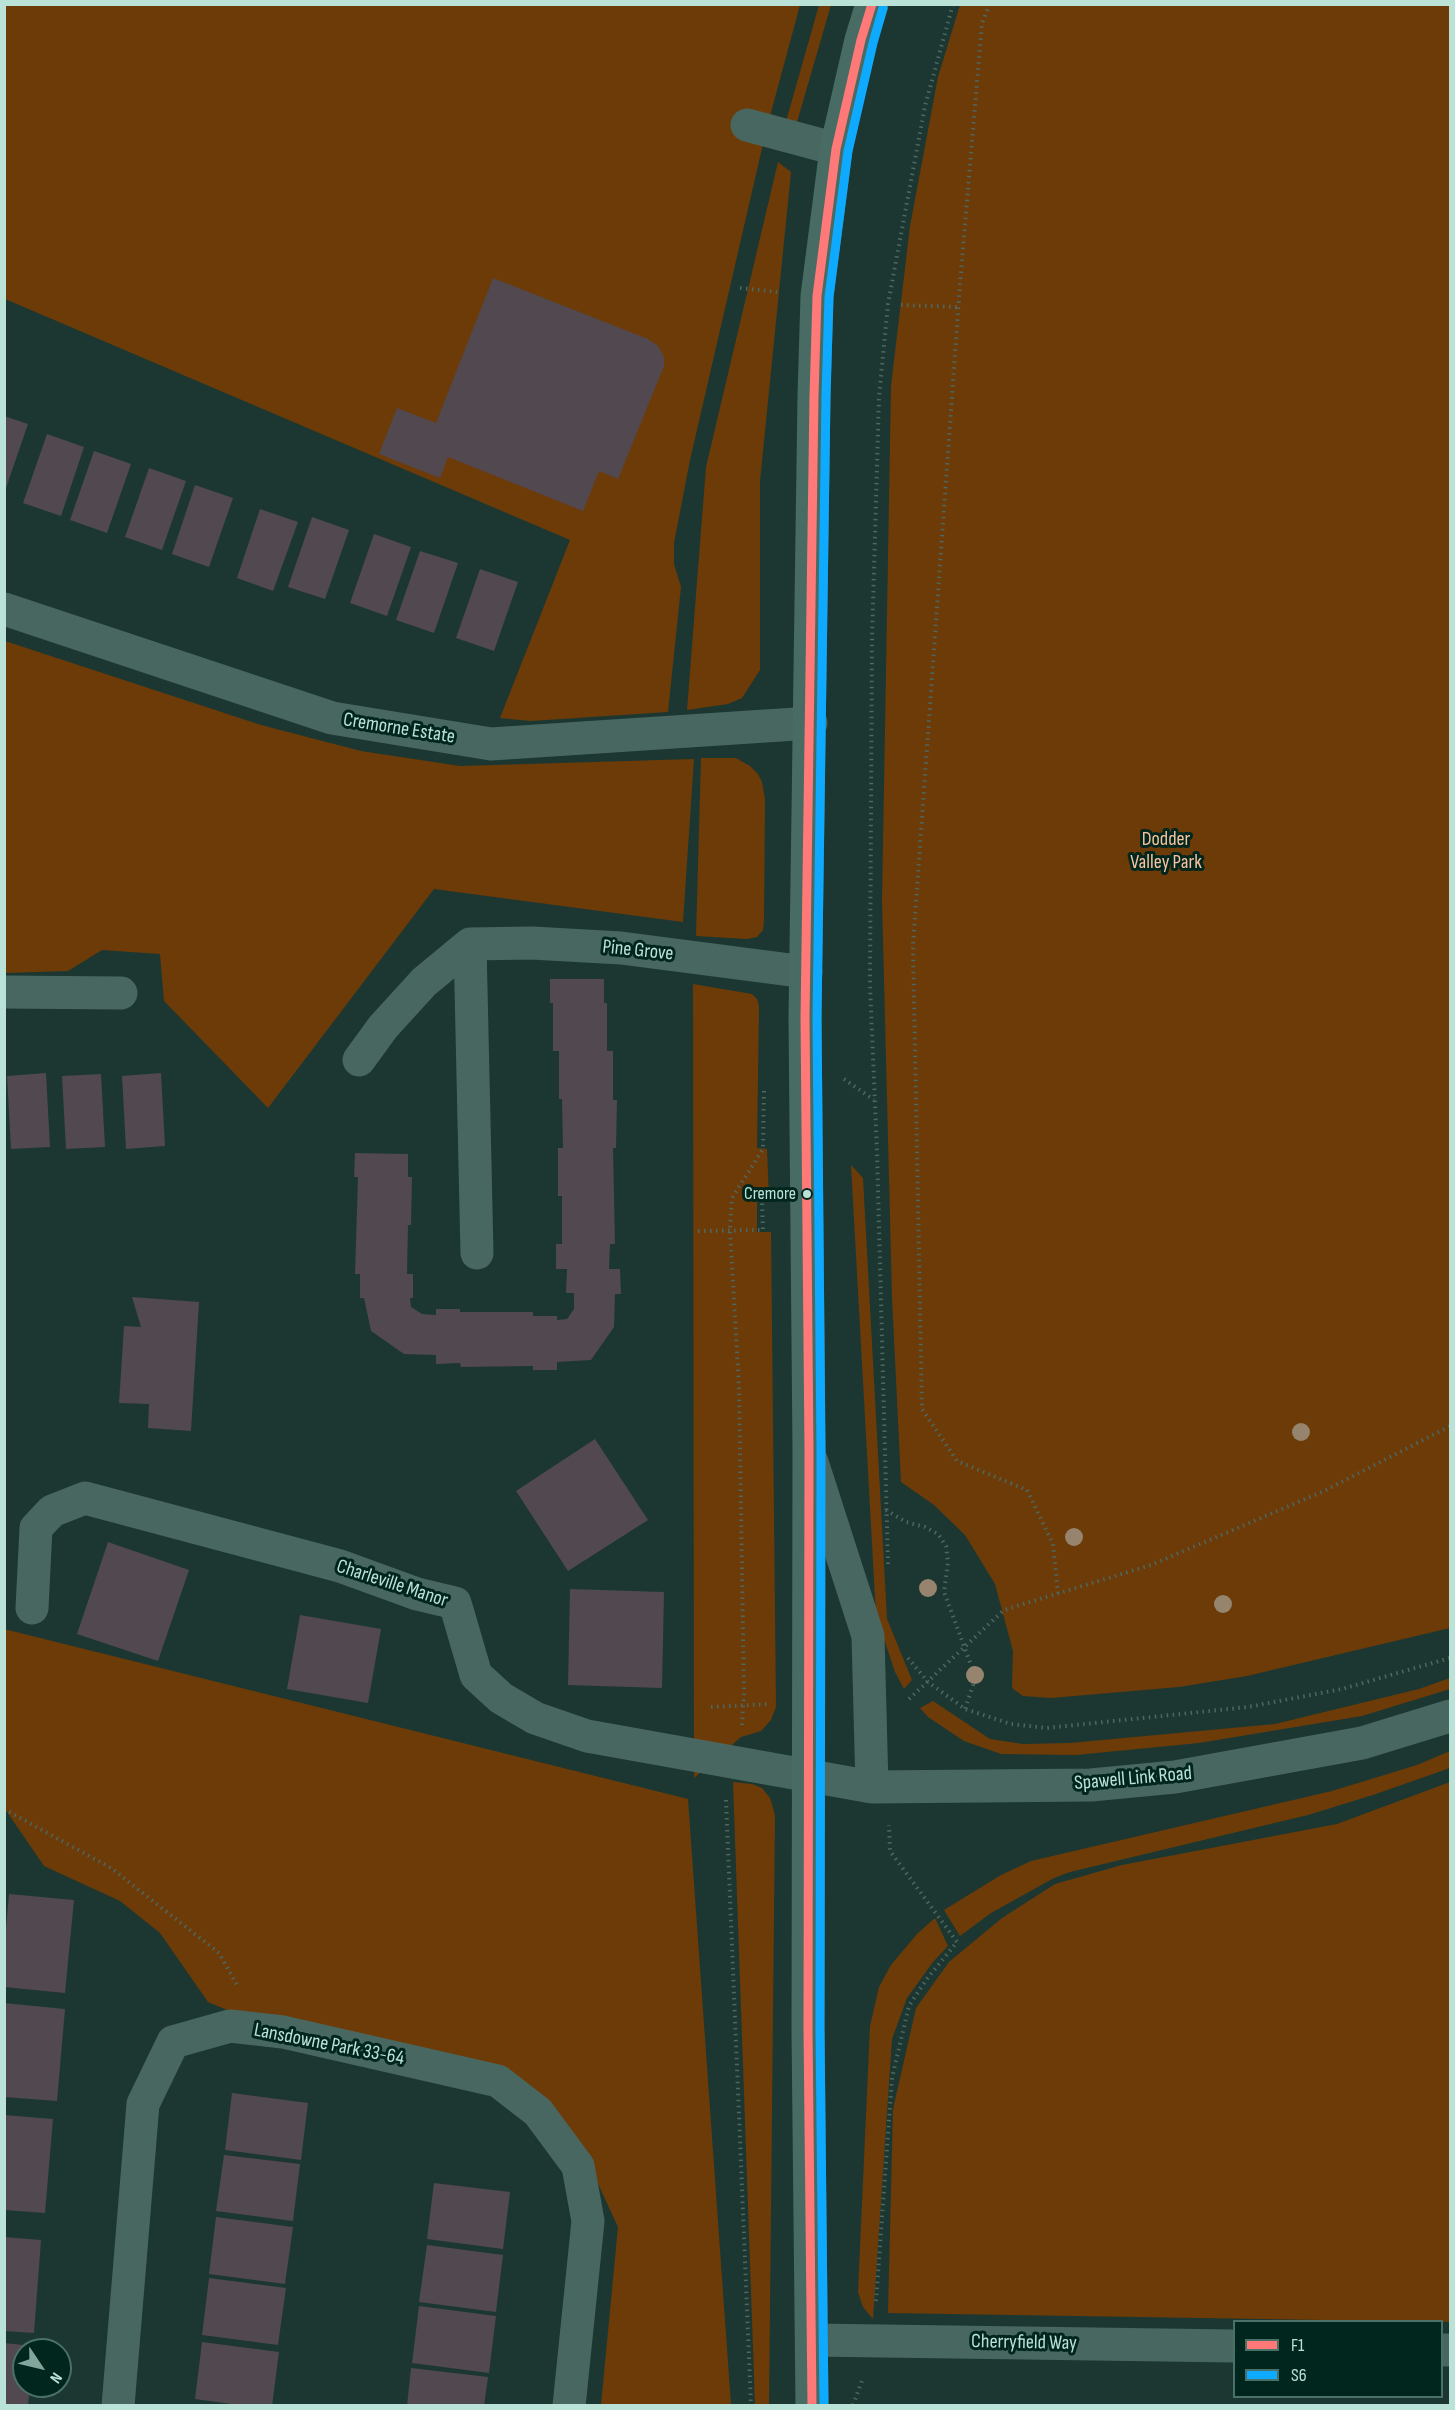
<!DOCTYPE html>
<html>
<head>
<meta charset="utf-8">
<style>
	body { margin:0 }
	#map { position:relative; width:1455px; height:2410px; overflow:hidden; background:#1c3731; font-family:"Sofia Sans Condensed",sans-serif }
	canvas { display:block }
	.frame { position:absolute; inset:0; border:6px solid #bae2d6; pointer-events:none }
	.legend { position:absolute; left:1233px; top:2320px; width:210px; height:78px; box-sizing:border-box; background:#00261e; border:2px solid #4a7168; margin:0; padding:8px 10px; list-style:none; font-size:18px; color:#bae2d6 }
	.legend li { display:flex; align-items:center; gap:12px; height:30px }
	.legend b { width:30px; border:2px solid #4a7168 }
	.north { position:absolute; left:12px; top:2338px; width:60px; height:60px; box-sizing:border-box; background:#00261e; border:2px solid #4a7168; border-radius:50%; rotate:125deg; font-size:16px; font-weight:700; line-height:24px; text-align:center; color:#bae2d6 }
	.north::after { content:''; display:block; margin:auto; width:21px; height:27px; background:#83a69c; clip-path:polygon(50% 0,100% 100%,50% 72%,0 100%) }
</style>
</head>
<body>
<div id="map">
<canvas width="1455" height="2410"></canvas>
<div class="frame"></div>
<ul class="legend">
<li><b style="height:8px;background:#fe7977"></b>F1</li>
<li><b style="height:8px;background:#0daaff"></b>S6</li>
</ul>
<div class="north">N</div>
</div>
<script>
const ctx = document.querySelector('canvas').getContext('2d');
ctx.lineJoin = 'round';
function paint(path, color) {
  ctx.fillStyle = color;
  ctx.fill(path, 'evenodd');
}
function shape(rows) {
  const path = new Path2D();
  for (const r of rows) {
    path.moveTo(r[0], r[1]);
    for (let i = 2; i < r.length; i += 2) path.lineTo(r[i], r[i + 1]);
  }
  return path;
}
function strokePath(path, color, width, dash) {
  ctx.strokeStyle = color;
  ctx.lineWidth = width;
  ctx.lineCap = dash ? 'butt' : 'round';
  ctx.setLineDash(dash || []);
  ctx.stroke(path);
}
function drawText(font, color, halo, rows, align = 'center') {
  ctx.font = font + ' "Sofia Sans Condensed",sans-serif';
  ctx.lineWidth = 6;
  ctx.setLineDash([]);
  ctx.textBaseline = 'middle';
  ctx.strokeStyle = halo;
  ctx.fillStyle = color;
  for (const [text, x, y, turn = 0] of rows) {
    ctx.save();
    ctx.translate(x, y);
    ctx.rotate((+turn || 0) * Math.PI / 180);
    ctx.textAlign = isNaN(turn) ? turn : align;
    if (halo) ctx.strokeText(text, 0, 0);
    ctx.fillText(text, 0, 0);
    ctx.restore();
  }
}
const green = shape([
	[4,5,800,5,766,131,690,460,674,543,674,564,681,587,668,712,531,721,500,718,570,540,5,299],
	[819,5,831,5,797,122,785,125],
	[960,5,1450,5,1450,1628,1247,1676,1179,1687,1051,1698,1023,1696,1012,1688,1013,1651,995,1584,965,1535,934,1505,901,1482,892,1297,882,900,891,386,910,226,938,77],
	[778,162,791,172,760,481,760,670,742,698,728,704,687,710,706,467],
	[5,641,261,725,361,751,460,766,694,759,683,922,434,889,268,1108,164,1001,160,954,102,950,68,971,5,973],
	[701,758,736,758,750,766,758,774,762,782,765,799,764,920,763,930,757,937,747,939,696,936],
	[693,984,752,994,757,999,759,1006,757,1148,767,1149,769,1199,757,1198,757,1232,771,1232,776,1707,771,1720,761,1731,741,1737,694,1778],
	[851,1165,863,1178,887,1619,912,1680,904,1689,895,1672,876,1615],
	[4,1629,688,1799,731,2405,601,2405,618,2227,588,2162,545,2109,287,2035,208,2002,160,1933,120,1901,44,1866,5,1809],
	[1450,1678,1450,1689,1362,1716,1199,1743,1076,1755,1001,1754,964,1741,928,1717,920,1708,933,1701,990,1739,1023,1744,1070,1743,1275,1724,1419,1689],
	[1450,1751,1450,1768,1373,1795,1308,1815,1070,1872,1054,1878,991,1913,960,1936,944,1910,1001,1875,1031,1861,1332,1791,1417,1765],
	[733,1782,752,1784,762,1788,770,1798,775,1815,769,2405,755,2405],
	[1450,1782,1450,2322,888,2313,893,2109,916,2008,949,1962,1002,1918,1055,1884,1122,1865,1337,1824],
	[935,1918,948,1946,933,1962,907,1998,892,2039,873,2319,863,2307,858,2292,870,2026,879,1987,891,1965,917,1934]
]);
const building = shape([
	[493,278,648,339,658,346,664,357,664,366,618,479,599,471,583,511,448,457,440,478,379,454,397,408,436,423],
	[4,416,28,424,5,491,4,491],
	[47,434,84,447,61,516,23,503],
	[94,451,131,464,107,533,70,520],
	[149,468,186,481,162,550,125,537],
	[195,485,233,498,209,567,172,554],
	[260,509,298,522,273,591,237,578],
	[312,517,349,530,325,599,288,587],
	[374,534,411,547,387,616,350,603],
	[420,551,458,563,434,633,396,620],
	[480,569,518,582,494,651,456,638],
	[550,979,604,979,604,1003,607,1003,607,1051,613,1051,613,1100,617,1100,616,1148,613,1148,615,1244,610,1244,609,1269,620,1269,621,1294,615,1294,614,1327,591,1360,557,1362,557,1370,533,1370,533,1366,461,1367,460,1363,436,1364,436,1355,404,1354,371,1331,364,1298,360,1298,360,1274,355,1274,358,1177,354,1177,355,1153,408,1154,408,1177,412,1177,411,1225,408,1225,407,1274,413,1274,413,1298,410,1298,411,1307,422,1314,436,1315,436,1309,460,1309,460,1312,533,1312,533,1316,557,1316,557,1320,567,1319,574,1309,574,1293,566,1293,567,1269,556,1269,556,1244,562,1244,562,1196,558,1196,558,1148,563,1148,562,1099,559,1099,559,1051,553,1051,553,1003,550,1003],
	[46,1073,50,1147,11,1149,7,1076],
	[161,1073,165,1146,126,1149,122,1076],
	[101,1074,105,1147,66,1149,62,1076],
	[132,1297,199,1302,191,1431,148,1428,149,1404,119,1403,124,1326,141,1327],
	[595,1439,648,1520,568,1571,516,1491],
	[108,1542,189,1570,158,1661,77,1634],
	[570,1589,664,1592,662,1688,568,1685],
	[300,1615,381,1629,368,1703,287,1689],
	[9,1894,74,1900,65,1993,4,1987,4,1951],
	[4,2003,65,2009,57,2101,4,2097],
	[232,2093,308,2103,301,2160,225,2150],
	[4,2115,53,2119,45,2213,4,2210],
	[224,2155,300,2164,293,2221,216,2211],
	[434,2183,510,2192,503,2249,427,2239],
	[216,2217,293,2227,285,2284,209,2274],
	[4,2237,41,2240,34,2333,4,2331],
	[427,2245,503,2255,496,2312,419,2302],
	[209,2278,286,2288,278,2345,202,2335],
	[419,2306,496,2316,489,2373,412,2363],
	[202,2342,279,2352,272,2406,246,2406,195,2399],
	[4,2343,33,2346,33,2350,24,2350,24,2386,30,2386,28,2406,4,2406],
	[411,2368,488,2377,484,2406,407,2406]
]);
const path = shape([
	[990,4,982,23,960,284,913,945,922,1409,957,1461,1027,1490,1053,1544,1058,1593],
	[740,288,777,292],
	[901,305,958,307],
	[844,1079,874,1100],
	[698,1231,763,1230,762,1202],
	[886,1510,906,1522,925,1527,938,1534,946,1546,948,1562,944,1592,972,1668,973,1685,965,1709],
	[888,1564,877,1152,870,985,872,639,879,397,888,304,925,106,953,4],
	[908,1658,928,1682,965,1709,1011,1724,1047,1728,1248,1707,1342,1689,1450,1658],
	[909,1699,1004,1610,1151,1565,1324,1491,1450,1426],
	[711,1707,770,1704],
	[742,1725,744,1693,739,1387,730,1229,732,1198,763,1149,764,1088],
	[726,1800,751,2406],
	[4,1809,111,1868,219,1953,238,1987],
	[876,2301,892,2078,909,2006,926,1980,957,1942,890,1851,889,1825],
	[853,2405,863,2378]
]);
const minor = shape([
	[747,125,836,149],
	[4,609,332,718,491,744,811,723],
	[470,944,477,1253],
	[4,992,121,993],
	[359,1060,383,1027,424,982,470,944,532,943,621,948,806,972],
	[812,1462,868,1636,872,1787],
	[32,1608,36,1528,52,1511,85,1498,340,1566,417,1594,455,1603,476,1675,501,1698,535,1718,587,1736,872,1787,1091,1785,1175,1777,1362,1743,1450,1716],
	[813,2340,1234,2346],
	[1442,2350,1450,2350],
	[118,2406,143,2104,173,2042,230,2026,283,2032,498,2081,538,2112,578,2166,588,2221,569,2406]
]);
const major = shape([
	[812,2406,808,2029,809,1451,805,1017,814,396,817,296,836,149,861,40,872,4]
]);
const bus1 = shape([
	[812,2406,808,2029,809,1451,805,1017,814,396,817,296,836,149,861,40,872,4]
]);
const bus2 = shape([
	[824,2406,820,2029,821,1451,817,1017,826,396,829,297,848,151,873,43,883,8]
]);
const trees = [
	[1301,1432],
	[1074,1537],
	[928,1588],
	[1223,1604],
	[975,1675]
];
const markers = [
	[807,1194,5,"#bae2d6"]
];
const busNames = [
	["Cremore",796,1194]
];
const streetNames = [
	["Cremorne Estate",399,729,9],
	["Pine Grove",638,951,6],
	["Charleville Manor",392,1584,18],
	["Spawell Link Road",1133,1779,-5],
	["Lansdowne Park 33-64",329,2045,11],
	["Cherryfield Way",1024,2343,1]
];
const parkNames = [
	["Dodder",1166,840],
	["Valley Park",1166,863]
];
paint(green, '#6d3b07');
paint(building, '#514850');
strokePath(path, '#4e6761', 4, [1.5, 4.5]);
strokePath(minor, '#496761', 33);
strokePath(major, '#486c63', 33);
strokePath(bus1, '#fe7977', 9);
strokePath(bus2, '#0daaff', 9);
ctx.fillStyle = '#96846e';
for (const [x, y] of trees) {
  ctx.beginPath();
  ctx.arc(x, y, 9, 0, 2 * Math.PI);
  ctx.fill();
}
for (const [x, y, r, color] of markers) {
  const dot = new Path2D();
  dot.arc(x, y, r, 0, 2 * Math.PI);
  ctx.fillStyle = color;
  ctx.fill(dot);
  strokePath(dot, '#00261e', 2);
}
drawText('18px', '#bae2d6', '#00261e', busNames, 'right');
drawText('20px', '#bae2d6', '#00261e', streetNames);
drawText('20px', '#fac39f', '#00261e', parkNames);
</script>
</body>
</html>
